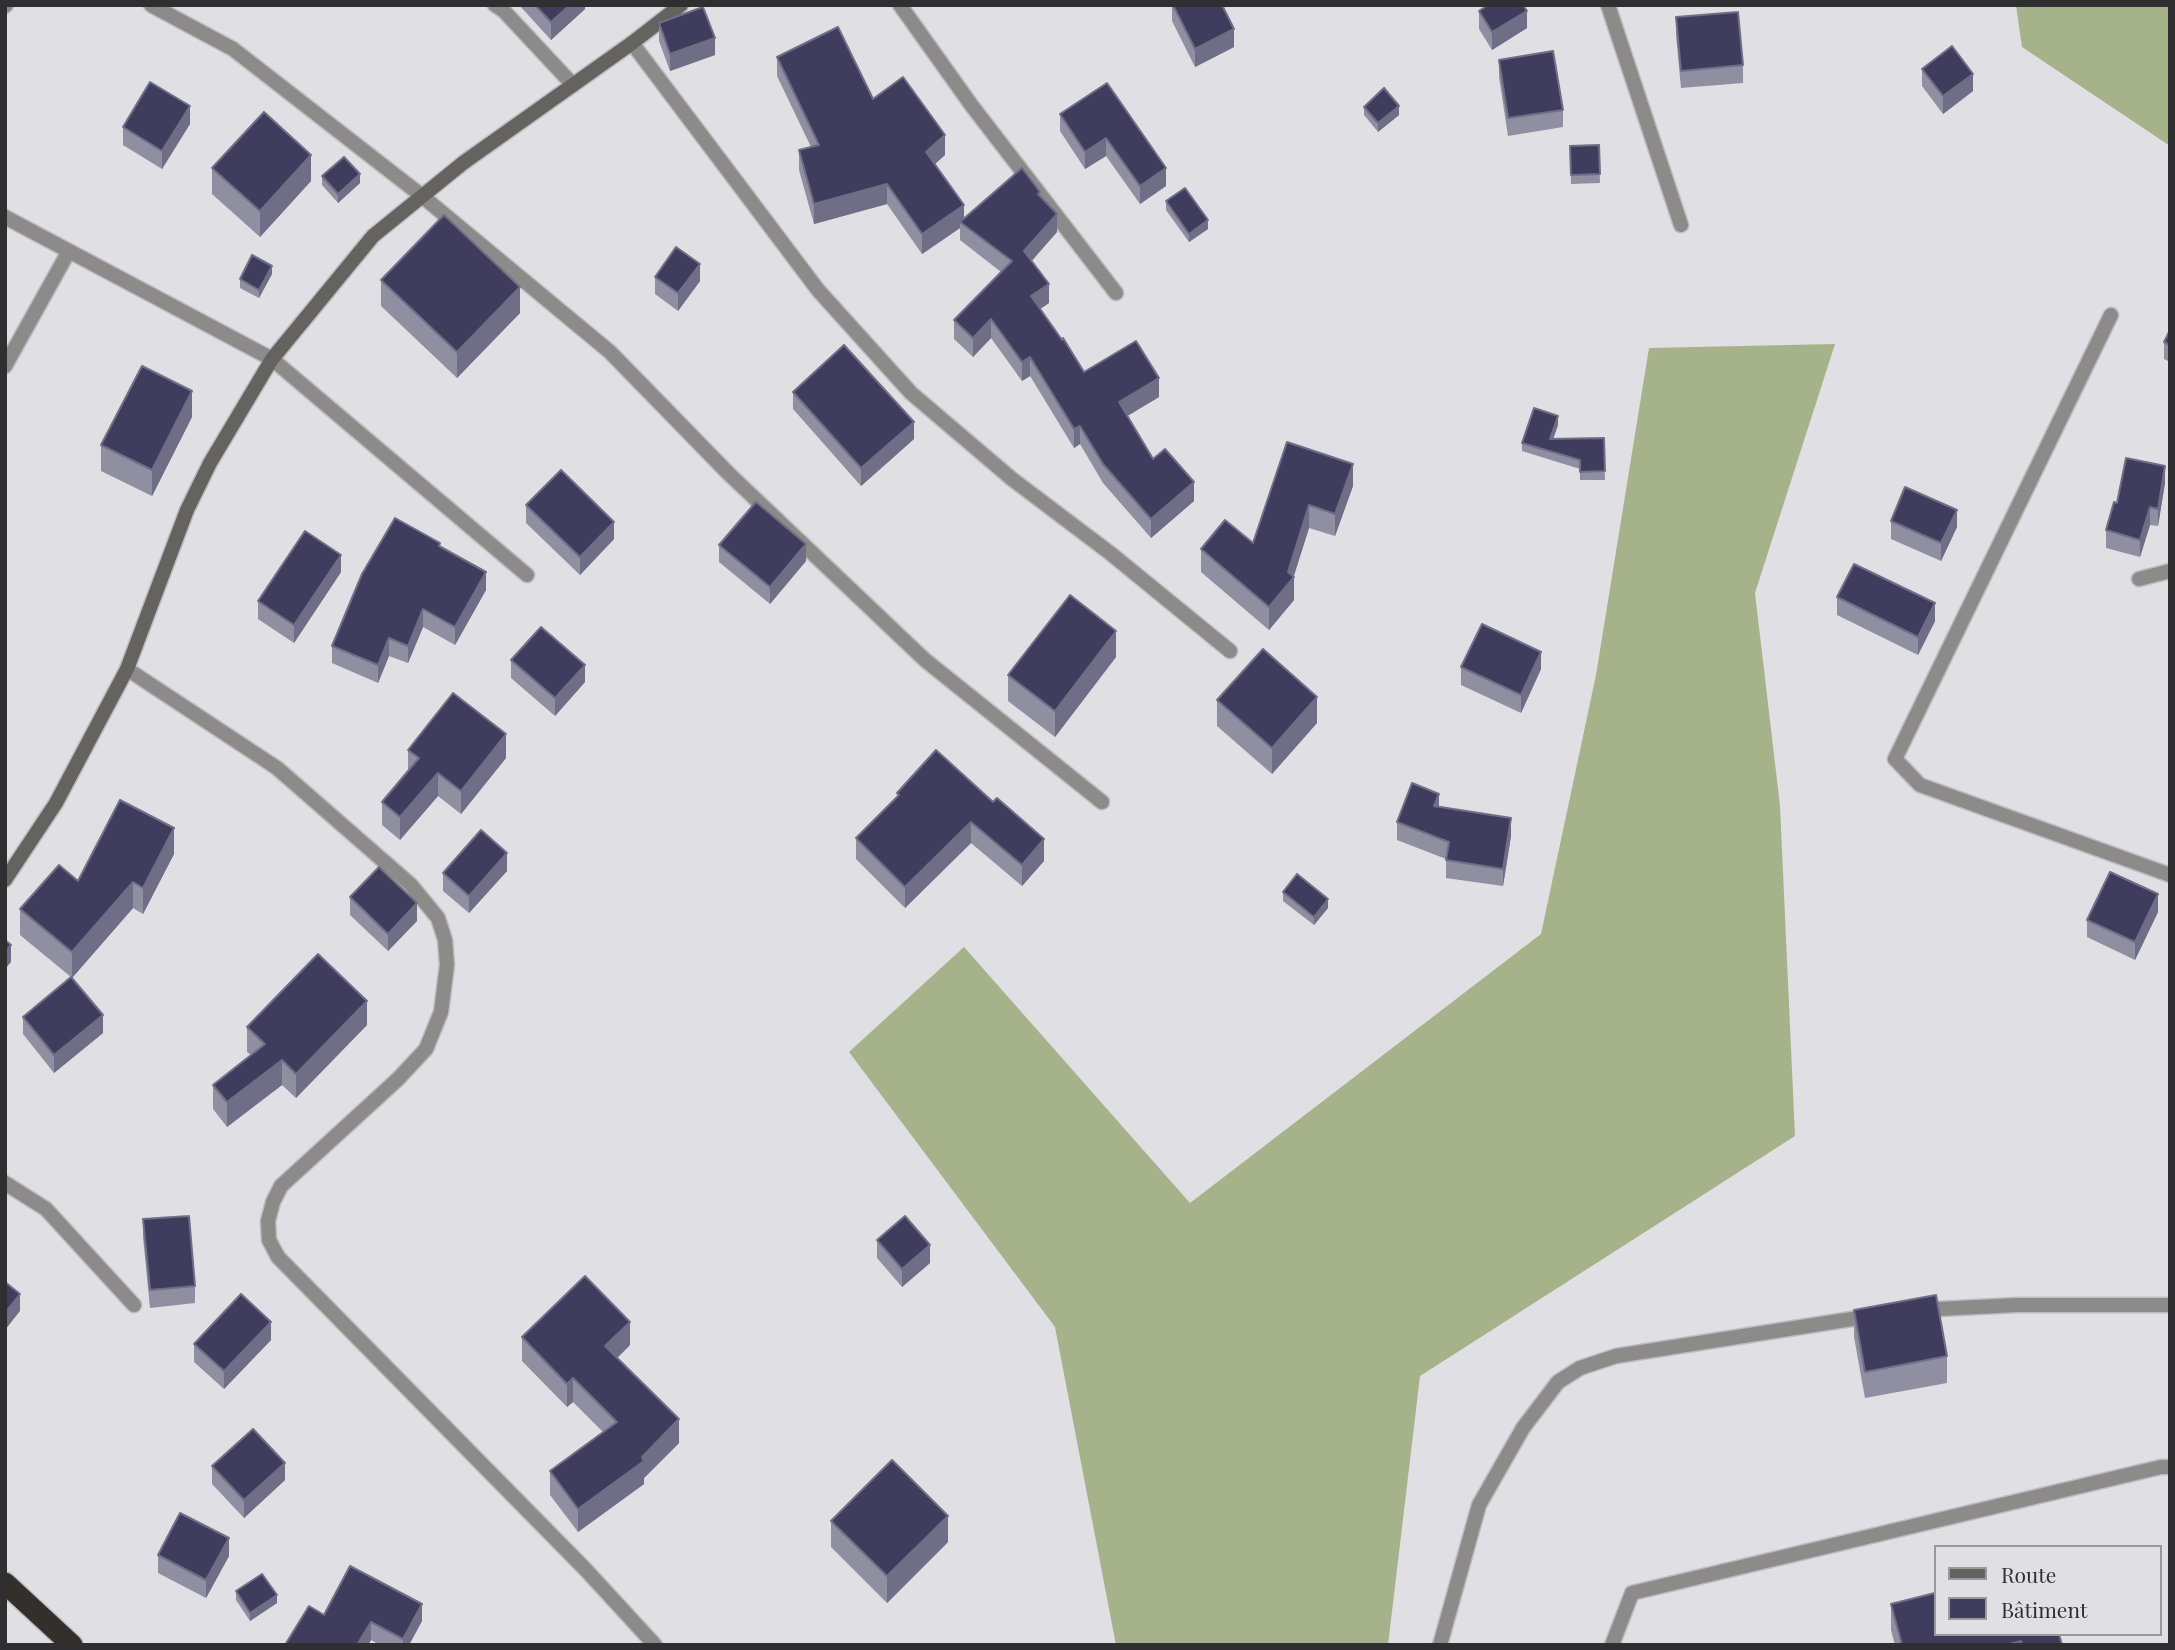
<!DOCTYPE html>
<html>
<head>
<meta charset="utf-8">
<style>
	body { margin:0 }
	#map { position:relative; width:2175px; height:1650px; overflow:hidden; background:#dfdfe4; font-family:"Playfair Display",serif }
	canvas { display:block }
	.frame { position:absolute; inset:0; border:7px solid #2f2f31; pointer-events:none }
	.legend { position:absolute; left:1934px; top:1545px; width:228px; height:91px; box-sizing:border-box; background:#dfdfe4; border:2px solid #99999c; margin:0; padding:9px 12px; list-style:none; font-size:21px; color:#2f2f31 }
	.legend li { display:flex; align-items:center; gap:14px; height:35px }
	.legend b { width:35px; border:2px solid #99999c }
</style>
</head>
<body>
<div id="map">
<canvas width="2175" height="1650"></canvas>
<div class="frame"></div>
<ul class="legend">
<li><b style="height:9px;background:#656360"></b>Route</li>
<li><b style="height:19px;background:#403c5e"></b>Bâtiment</li>
</ul>
</div>
<script>
const ctx = document.querySelector('canvas').getContext('2d');
ctx.lineJoin = 'round';
function paint(path, color) {
  ctx.fillStyle = color;
  ctx.fill(path, 'evenodd');
}
function shape(rows) {
  const path = new Path2D();
  for (const r of rows) {
    path.moveTo(r[0], r[1]);
    for (let i = 2; i < r.length; i += 2) path.lineTo(r[i], r[i + 1]);
  }
  return path;
}
function strokePath(path, color, width, dash) {
  ctx.strokeStyle = color;
  ctx.lineWidth = width;
  ctx.lineCap = dash ? 'butt' : 'round';
  ctx.setLineDash(dash || []);
  ctx.stroke(path);
}
const forest = shape([
	[2016,5,2170,5,2170,146,2022,47],
	[1835,344,1755,593,1780,806,1795,1136,1420,1376,1388,1645,1116,1645,1055,1327,849,1052,964,947,1190,1203,1541,934,1596,675,1649,348]
]);
const street = shape([
	[151,5,233,49,422,196,610,352,728,473,925,660,1102,802],
	[495,5,504,11,573,85],
	[900,5,972,106,1116,293],
	[1608,5,1681,225],
	[5,6,6,5],
	[632,43,818,290,911,393,1012,479,1110,553,1230,651],
	[5,217,272,359,527,575],
	[2111,315,1895,759,1920,785,2170,875],
	[5,366,69,251],
	[2139,579,2170,571],
	[127,669,277,768,411,885,438,918,445,940,447,965,441,1012,426,1049,398,1079,281,1186,273,1202,268,1221,269,1240,278,1257,586,1570,655,1645],
	[5,1183,46,1209,134,1305],
	[1919,1310,2017,1305,2170,1305],
	[1440,1645,1479,1505,1523,1428,1558,1382,1580,1368,1616,1356,1871,1316],
	[1612,1645,1632,1593,2161,1467,2170,1467]
]);
const secondary = shape([
	[5,880,56,803,127,669,187,510,210,463,272,359,373,236,463,163,632,43,681,5]
]);
const highway = shape([
	[5,1583,72,1645]
]);
const wall = shape([
	[519,5,585,5,585,9,551,40],
	[1172,5,1222,5,1234,47,1195,67,1172,21],
	[1479,11,1527,28,1492,50,1479,29],
	[1676,17,1743,65,1743,83,1681,88,1676,35],
	[659,23,715,55,670,71,659,41],
	[777,57,873,99,945,155,935,164,964,218,1040,196,1057,232,1032,261,1049,303,1040,309,1084,372,1159,397,1127,416,1153,459,1194,501,1151,538,1103,483,1080,444,1074,448,1030,376,1022,381,991,338,973,357,954,339,954,320,1001,272,960,240,960,228,922,254,887,204,814,224,799,170,799,150,811,147,777,76],
	[1499,60,1563,110,1563,127,1508,136,1499,77],
	[1922,69,1973,91,1943,114,1922,86],
	[1107,83,1166,186,1140,204,1106,156,1085,169,1060,131,1060,114],
	[1364,107,1399,115,1378,132,1364,115],
	[190,124,162,169,123,145,123,127],
	[1599,145,1600,183,1571,184,1570,146],
	[212,168,311,181,260,237,212,194],
	[322,176,360,183,338,203,322,185],
	[1166,201,1208,229,1189,242,1166,210],
	[272,274,259,298,240,288,240,279],
	[655,277,700,281,678,311,655,294],
	[381,280,520,313,457,378,381,306],
	[2170,330,2170,362,2164,359,2164,342],
	[793,392,914,439,861,486,793,409],
	[192,417,152,496,101,471,101,445],
	[1558,425,1553,439,1604,438,1605,480,1580,480,1580,469,1522,451,1522,443],
	[1287,442,1353,486,1335,536,1309,528,1293,577,1294,600,1269,630,1201,572,1201,549,1253,543],
	[2165,483,2158,526,2150,525,2140,557,2106,548,2106,530,2117,503],
	[526,505,614,539,580,575,526,523],
	[1891,521,1957,527,1941,561,1891,539],
	[719,545,806,561,770,604,719,562],
	[440,547,486,590,455,645,423,627,408,663,389,656,378,683,332,663,332,646],
	[341,572,294,643,258,619,258,601],
	[1837,597,1935,621,1918,655,1837,615],
	[1116,657,1055,737,1008,701,1008,675],
	[511,660,585,682,555,716,511,678],
	[1461,667,1541,669,1521,713,1461,685],
	[1217,700,1317,723,1272,774,1217,726],
	[408,750,506,758,461,814,438,796,400,840,382,825,382,802,408,772],
	[936,750,1044,861,1022,886,971,843,905,908,856,859,856,838,897,797,897,793],
	[1439,807,1511,836,1503,886,1446,878,1446,859,1397,840,1397,822],
	[174,854,143,914,133,908,72,978,103,1033,54,1073,23,1034,23,1017,71,977,20,935,20,909,78,881],
	[507,871,469,913,443,891,443,873],
	[1283,892,1328,908,1314,925,1283,901],
	[350,897,417,921,388,951,350,915],
	[2158,912,2135,960,2087,937,2087,920],
	[367,1025,296,1098,282,1085,227,1127,213,1109,213,1085,251,1055,247,1052,247,1027],
	[143,1219,195,1286,195,1303,150,1308,143,1237],
	[877,1240,930,1263,902,1287,877,1258],
	[1854,1310,1947,1356,1947,1383,1865,1398,1854,1337],
	[522,1337,630,1345,617,1358,679,1443,644,1478,644,1484,578,1532,550,1495,550,1471,604,1433,573,1402,567,1407,522,1361],
	[271,1340,224,1389,194,1362,194,1344],
	[212,1466,285,1480,244,1518,212,1484],
	[831,1521,948,1542,887,1603,831,1547],
	[158,1555,229,1556,206,1598,158,1573],
	[236,1591,277,1603,250,1621,236,1600],
	[1891,1604,2062,1645,1895,1645,1891,1630],
	[324,1615,422,1621,409,1645,380,1645,371,1640,368,1645,285,1645]
]);
const shadedWall = shape([
	[570,5,585,5,585,9,551,40,551,22],
	[1527,11,1527,28,1492,50,1492,32],
	[1234,29,1234,47,1195,67,1195,49],
	[715,38,715,55,670,71,670,54],
	[1973,74,1973,91,1943,114,1943,96],
	[190,106,190,124,162,169,162,151],
	[1399,106,1399,115,1378,132,1378,123],
	[945,135,945,155,926,172,926,152],
	[1106,138,1106,156,1085,169,1085,152],
	[311,155,311,181,260,237,260,211],
	[1166,168,1166,186,1140,204,1140,186],
	[360,174,360,183,338,203,338,194],
	[887,184,887,204,814,224,814,204],
	[964,205,964,224,960,222,960,228,922,254,922,234],
	[1057,214,1057,232,1024,269,1024,251],
	[1208,220,1208,229,1189,242,1189,234],
	[700,264,700,281,678,311,678,293],
	[272,266,272,274,259,298,259,290],
	[1049,284,1049,303,1031,315,1031,296],
	[520,287,520,313,457,378,457,352],
	[991,319,991,338,973,357,973,338],
	[1030,357,1030,376,1022,381,1022,362],
	[1159,378,1159,397,1119,421,1119,402],
	[192,391,192,417,152,496,152,470],
	[1558,416,1558,425,1550,448,1550,439],
	[914,422,914,439,861,486,861,468],
	[1080,426,1080,444,1074,448,1074,429],
	[1353,464,1353,486,1335,536,1335,514],
	[2165,466,2165,483,2158,526,2158,509],
	[1194,482,1194,501,1151,538,1151,519],
	[1309,505,1309,528,1293,579,1294,577,1294,600,1269,630,1269,607,1288,572],
	[2150,507,2150,525,2140,557,2140,540],
	[1957,510,1957,527,1941,561,1941,543],
	[614,522,614,539,580,575,580,557],
	[806,544,806,561,770,604,770,587],
	[341,555,341,572,294,643,294,625],
	[486,572,486,590,455,645,455,627],
	[1935,603,1935,621,1918,655,1918,637],
	[423,609,423,627,408,663,408,646],
	[1116,631,1116,657,1055,737,1055,711],
	[389,638,389,656,378,683,378,665],
	[1541,652,1541,669,1521,713,1521,695],
	[585,665,585,682,555,716,555,698],
	[1317,697,1317,723,1272,774,1272,748],
	[506,734,506,758,461,814,461,791],
	[438,773,438,796,400,840,400,817],
	[1439,794,1439,812,1434,806],
	[1511,818,1511,836,1503,886,1503,869],
	[971,822,971,843,905,908,905,887],
	[174,828,174,854,143,914,143,888],
	[1044,839,1044,861,1022,886,1022,865],
	[507,853,507,871,469,913,469,896],
	[133,882,133,908,72,978,72,952],
	[2158,894,2158,912,2135,960,2135,942],
	[1328,899,1328,908,1314,925,1314,917],
	[417,903,417,921,388,951,388,934],
	[11,945,11,962,5,969,5,952],
	[367,1001,367,1025,296,1098,296,1074],
	[103,1015,103,1033,54,1073,54,1055],
	[282,1060,282,1085,227,1127,227,1102],
	[930,1245,930,1263,902,1287,902,1269],
	[20,1294,20,1311,5,1330,5,1313],
	[271,1322,271,1340,224,1389,224,1371],
	[630,1322,630,1345,605,1370,605,1346],
	[573,1378,573,1402,567,1407,567,1384],
	[679,1419,679,1443,644,1478,644,1484,578,1532,578,1509,642,1457],
	[285,1463,285,1480,244,1518,244,1500],
	[948,1516,948,1542,887,1603,887,1576],
	[229,1538,229,1556,206,1598,206,1580],
	[277,1595,277,1603,250,1621,250,1613],
	[422,1604,422,1621,409,1645,403,1645,403,1639],
	[371,1622,371,1640,368,1645,357,1645],
	[2021,1641,2021,1645,2006,1645]
]);
const building = shape([
	[535,5,570,5,551,22,535,5],
	[1173,5,1222,5,1234,29,1195,49,1173,5],
	[1488,5,1523,5,1527,11,1492,32,1479,11,1488,5],
	[703,7,715,38,670,54,659,23,703,7],
	[1738,12,1743,65,1681,71,1676,17,1738,12],
	[838,27,873,99,903,77,945,135,926,152,964,205,922,234,887,184,814,204,799,150,819,145,777,57,838,27],
	[1952,46,1973,74,1943,96,1922,69,1952,46],
	[1553,51,1563,110,1508,118,1499,60,1553,51],
	[150,82,190,106,162,151,123,127,150,82],
	[1107,83,1166,168,1140,186,1106,138,1085,152,1060,114,1107,83],
	[1384,88,1399,106,1378,123,1364,107,1384,88],
	[264,112,311,155,260,211,212,168,264,112],
	[1599,145,1600,174,1571,175,1570,146,1599,145],
	[344,157,360,174,338,194,322,176,344,157],
	[1022,168,1040,192,1038,194,1057,214,1024,251,1049,284,1031,296,1062,340,1063,338,1084,372,1136,341,1159,378,1119,402,1153,459,1165,449,1194,482,1151,519,1103,464,1080,426,1074,429,1030,357,1022,362,991,319,973,338,954,320,1012,261,960,222,1022,168],
	[1185,188,1208,220,1189,234,1166,201,1185,188],
	[444,215,520,287,457,352,381,280,444,215],
	[676,247,700,264,678,293,655,277,676,247],
	[252,255,272,266,259,290,240,279,252,255],
	[2170,330,2170,345,2164,342,2170,330],
	[844,345,914,422,861,468,793,392,844,345],
	[142,366,192,391,152,470,101,445,142,366],
	[1534,408,1558,416,1550,439,1604,438,1605,471,1580,472,1580,460,1522,443,1534,408],
	[1287,442,1353,464,1335,514,1309,505,1288,572,1294,577,1269,607,1201,549,1225,520,1253,543,1287,442],
	[2126,458,2165,466,2158,509,2150,507,2140,540,2106,530,2114,502,2117,503,2126,458],
	[561,470,614,522,580,557,526,505,561,470],
	[1905,487,1957,510,1941,543,1891,521,1905,487],
	[756,502,806,544,770,587,719,545,756,502],
	[395,518,440,543,439,546,486,572,455,627,423,609,408,646,389,638,378,665,332,646,362,574,395,518],
	[305,531,341,555,294,625,258,601,305,531],
	[1854,564,1935,603,1918,637,1837,597,1854,564],
	[1070,595,1116,631,1055,711,1008,675,1070,595],
	[1482,624,1541,652,1521,695,1461,667,1482,624],
	[541,627,585,665,555,698,511,660,541,627],
	[1263,649,1317,697,1272,748,1217,700,1263,649],
	[453,693,506,734,461,791,438,773,400,817,382,802,419,758,408,750,453,693],
	[936,750,993,802,997,798,1044,839,1022,865,971,822,905,887,856,838,899,795,897,793,936,750],
	[1412,783,1439,794,1434,806,1511,818,1503,869,1446,860,1449,842,1397,822,1412,783],
	[120,800,174,828,143,888,133,882,72,952,20,909,59,865,78,881,120,800],
	[481,830,507,853,469,896,443,873,481,830],
	[379,867,417,903,388,934,350,897,379,867],
	[2110,872,2158,894,2135,942,2087,920,2110,872],
	[1297,874,1328,899,1314,917,1283,892,1297,874],
	[5,940,11,945,5,952,5,940],
	[318,954,367,1001,296,1074,282,1060,227,1102,213,1085,265,1044,247,1027,318,954],
	[71,977,103,1015,54,1055,23,1017,71,977],
	[189,1216,195,1286,150,1290,143,1219,189,1216],
	[905,1216,930,1245,902,1269,877,1240,905,1216],
	[585,1276,630,1322,605,1346,679,1419,642,1457,644,1461,578,1509,550,1471,617,1422,573,1378,567,1384,522,1337,585,1276],
	[5,1282,20,1294,5,1313,5,1282],
	[241,1294,271,1322,224,1371,194,1344,241,1294],
	[1936,1295,1947,1356,1865,1372,1854,1310,1936,1295],
	[253,1429,285,1463,244,1500,212,1466,253,1429],
	[892,1460,948,1516,887,1576,831,1521,892,1460],
	[180,1513,229,1538,206,1580,158,1555,180,1513],
	[350,1566,422,1604,403,1639,371,1622,357,1645,285,1645,309,1606,324,1615,350,1566],
	[262,1574,277,1595,250,1613,236,1591,262,1574],
	[1935,1593,1935,1634,2059,1634,2062,1645,2022,1645,2021,1641,2006,1645,1902,1645,1891,1604,1935,1593]
]);
paint(forest, '#a6b28a');
strokePath(street, '#bcbcc0', 17);
strokePath(secondary, '#bcbcc0', 17);
strokePath(highway, '#bcbcc0', 24);
strokePath(street, '#8d8b89', 14);
strokePath(secondary, '#656360', 14);
strokePath(highway, '#33302c', 21);
paint(wall, '#908ea1');
paint(shadedWall, '#706d86');
paint(building, '#403c5e');
strokePath(building, '#706d86', 2);
</script>
</body>
</html>
